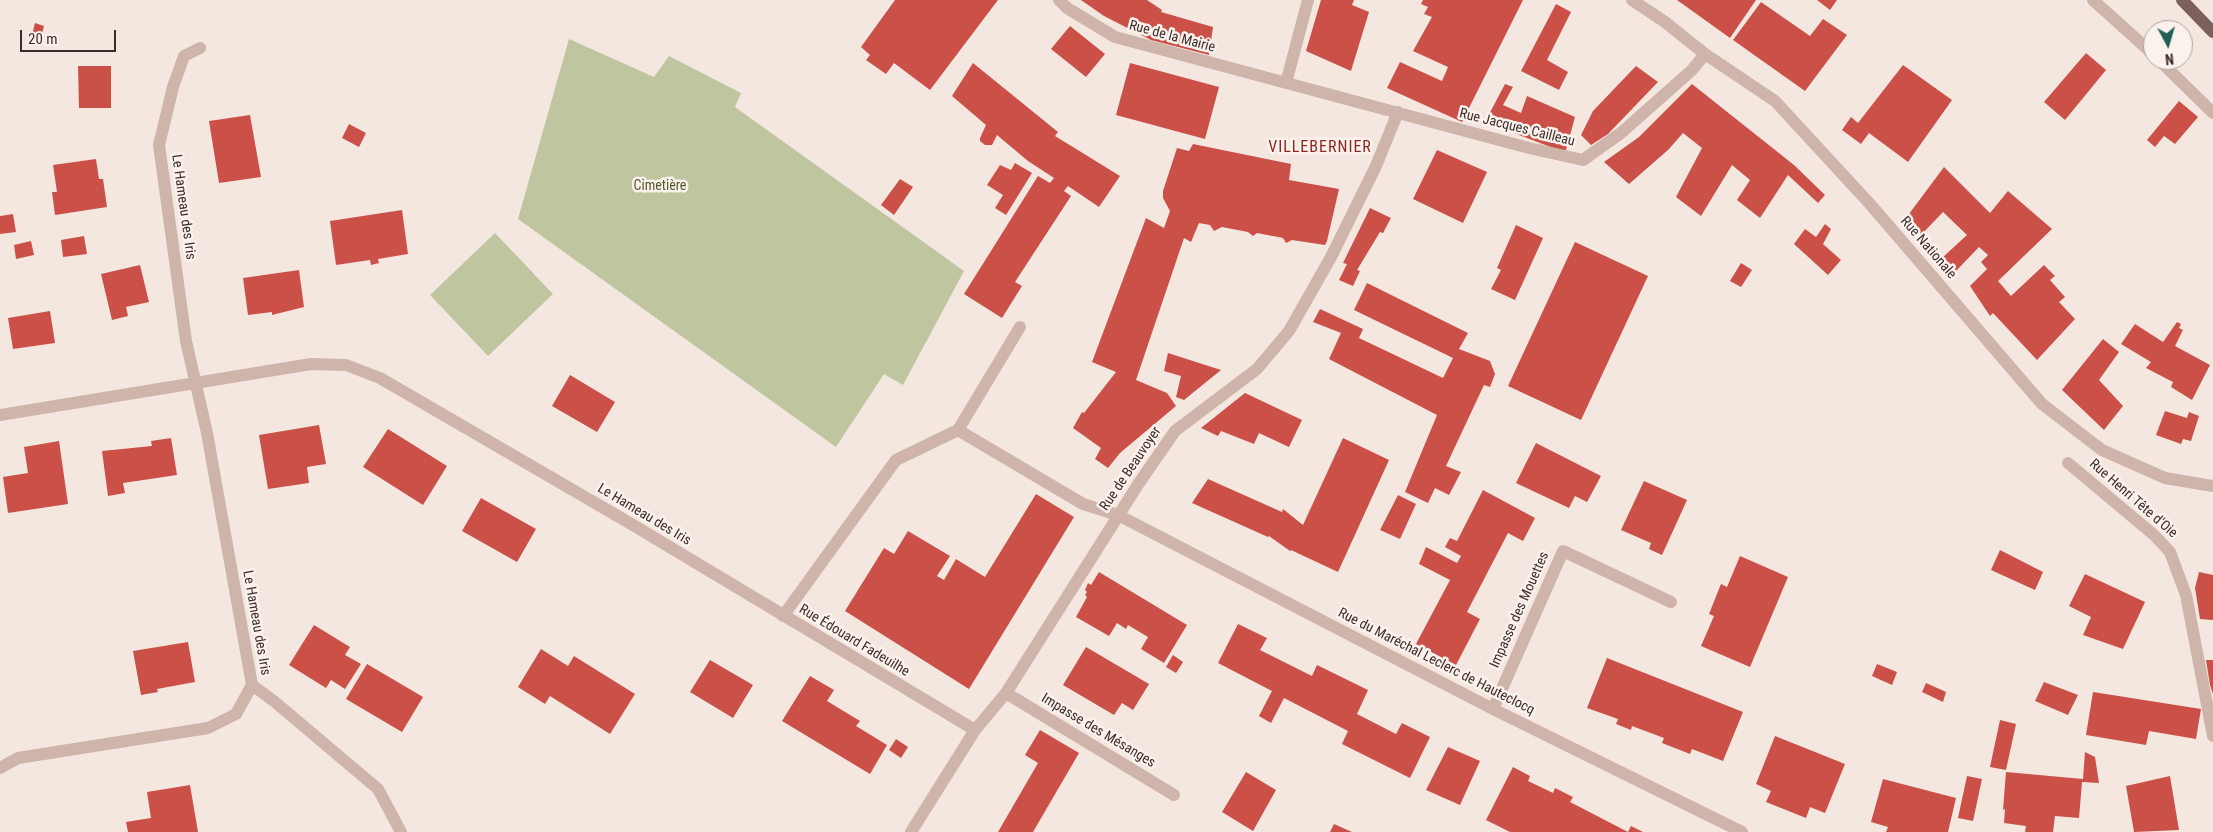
<!DOCTYPE html>
<html>
<head>
<meta charset="utf-8">
<style>
	body { margin:0 }
	#map { position:relative; width:2213px; height:832px; overflow:hidden; background:#f4e7e0; font-family:"Roboto Condensed",sans-serif }
	canvas { display:block }
	.north { position:absolute; left:2143px; top:20px; width:50px; height:50px; box-sizing:border-box; background:#fbf2ed; border:1px solid #aea39f; border-radius:50%; rotate:174deg; font-size:14px; font-weight:700; line-height:20px; text-align:center; color:#3b2d2a }
	.north::after { content:''; display:block; margin:auto; width:18px; height:22px; background:#1e5f57; clip-path:polygon(50% 0,100% 100%,50% 72%,0 100%) }
	.scale { position:absolute; left:20px; top:30px; width:96px; height:22px; box-sizing:border-box; border:2px solid #3b2d2a; border-top:0; padding-left:6px; font-size:15px; line-height:18px; white-space:nowrap; color:#3b2d2a; -webkit-text-stroke:4px #fbf2ed; paint-order:stroke }
</style>
</head>
<body>
<div id="map">
<canvas width="2213" height="832"></canvas>
<div class="north">N</div>
<div class="scale">20 m</div>
</div>
<script>
const ctx = document.querySelector('canvas').getContext('2d');
ctx.lineJoin = 'round';
function paint(path, color) {
  ctx.fillStyle = color;
  ctx.fill(path, 'evenodd');
}
function shape(rows) {
  const path = new Path2D();
  for (const r of rows) {
    path.moveTo(r[0], r[1]);
    for (let i = 2; i < r.length; i += 2) path.lineTo(r[i], r[i + 1]);
  }
  return path;
}
function strokePath(path, color, width, dash) {
  ctx.strokeStyle = color;
  ctx.lineWidth = width;
  ctx.lineCap = dash ? 'butt' : 'round';
  ctx.setLineDash(dash || []);
  ctx.stroke(path);
}
function drawText(font, color, halo, rows, align = 'center') {
  ctx.font = font + ' "Roboto Condensed",sans-serif';
  ctx.lineWidth = 5;
  ctx.setLineDash([]);
  ctx.textBaseline = 'middle';
  ctx.strokeStyle = halo;
  ctx.fillStyle = color;
  for (const [text, x, y, turn = 0] of rows) {
    ctx.save();
    ctx.translate(x, y);
    ctx.rotate((+turn || 0) * Math.PI / 180);
    ctx.textAlign = isNaN(turn) ? turn : align;
    if (halo) ctx.strokeText(text, 0, 0);
    ctx.fillText(text, 0, 0);
    ctx.restore();
  }
}
const green = shape([
	[569,39,654,77,669,56,741,93,735,107,964,271,903,385,884,374,836,447,518,219],
	[495,233,553,294,488,356,430,295]
]);
const building = shape([
	[895,0,998,0,930,90,894,63,886,74,866,60,870,55,861,47],
	[1081,0,1147,0,1162,10,1161,12,1213,27,1209,55,1151,40,1104,16],
	[1321,0,1354,0,1352,5,1369,12,1351,71,1306,51],
	[1423,0,1523,0,1462,122,1387,88,1400,62,1442,81,1448,67,1413,51,1432,17,1424,14,1428,7,1421,4],
	[1677,0,1756,0,1730,38],
	[1817,0,1837,0,1830,10],
	[1761,2,1810,36,1823,19,1847,35,1805,91,1733,40],
	[1556,4,1571,12,1547,60,1568,72,1559,90,1521,71],
	[35,23,44,26,41,37,32,35],
	[1070,26,1105,54,1086,77,1051,49],
	[2086,53,2106,70,2065,120,2044,102],
	[973,63,1058,132,1055,136,1120,176,1099,207,1068,186,1064,191,1071,196,1015,282,1022,286,1002,318,964,294,1038,176,1050,183,1054,178,1028,161,997,135,992,145,985,145,980,141,980,138,986,125,952,96],
	[1130,63,1219,87,1205,139,1116,115],
	[1903,65,1952,100,1908,162,1869,133,1861,144,1842,130,1851,117,1858,123],
	[78,66,111,66,111,108,79,108],
	[1636,66,1658,82,1608,134,1591,145,1581,135,1593,111],
	[1505,84,1513,87,1503,105,1521,113,1527,96,1575,117,1566,150,1561,151,1485,122],
	[1692,84,1794,165,1825,195,1818,203,1788,175,1760,218,1737,200,1750,180,1732,165,1701,216,1676,197,1702,148,1683,133,1668,150,1629,184,1604,162,1639,137],
	[2179,101,2198,117,2175,144,2164,136,2155,147,2147,140],
	[250,115,261,177,219,183,209,121],
	[349,124,366,133,359,147,342,138],
	[1193,144,1291,164,1289,180,1339,189,1327,241,1325,245,1292,240,1286,243,1283,238,1257,233,1253,236,1248,232,1222,227,1214,231,1210,225,1199,223,1191,242,1184,238,1136,380,1167,393,1176,406,1120,453,1108,468,1095,459,1101,448,1073,428,1082,412,1084,413,1116,372,1092,362,1146,218,1164,228,1170,211,1163,198,1163,191,1177,148,1189,151],
	[1437,150,1487,172,1463,223,1413,199],
	[96,159,99,179,103,179,107,207,55,215,52,192,57,192,53,165],
	[1015,163,1032,173,1006,215,995,208,1003,195,987,185,1000,165,1011,170],
	[1944,167,1990,213,2008,191,2052,229,1998,281,2011,296,2044,265,2055,276,2050,280,2065,297,2059,302,2075,319,2037,360,1993,313,1990,316,1970,286,1987,269,1981,262,1988,255,1979,247,1956,271,1943,257,1967,235,1943,212,1921,235,1906,218],
	[900,179,913,187,894,215,881,205],
	[1370,208,1391,218,1383,233,1380,232,1357,270,1360,271,1353,286,1339,280,1347,264,1343,263],
	[402,210,408,254,378,259,379,263,371,265,370,260,336,265,330,221],
	[13,214,16,232,0,234,0,216],
	[1825,224,1831,229,1823,244,1841,260,1828,275,1794,244,1805,229,1816,237],
	[1516,225,1543,238,1515,300,1491,289,1501,270,1497,268],
	[84,236,87,254,63,257,61,240],
	[31,241,34,255,16,259,14,245],
	[1575,242,1648,276,1581,420,1508,386],
	[1741,263,1752,270,1741,287,1730,281],
	[140,265,149,302,126,307,128,316,112,320,101,274],
	[299,270,304,307,272,315,272,312,248,315,243,278],
	[1367,283,1468,333,1459,349,1490,361,1495,374,1490,387,1484,385,1446,466,1461,472,1449,495,1435,488,1428,503,1405,492,1437,415,1329,359,1341,333,1313,322,1320,309,1363,329,1359,338,1443,378,1453,358,1354,310],
	[50,311,55,343,13,349,8,318],
	[2177,322,2181,324,2179,328,2183,330,2175,346,2210,365,2192,400,2171,387,2173,382,2146,368,2151,362,2121,344,2135,324,2163,342],
	[2103,339,2119,352,2099,380,2123,406,2104,430,2062,390],
	[1168,353,1221,370,1184,400,1176,397,1181,376,1164,371],
	[570,375,615,402,597,432,552,406],
	[1245,393,1302,420,1289,447,1259,433,1254,444,1221,431,1218,436,1201,428],
	[2165,411,2187,418,2189,412,2199,416,2191,441,2183,439,2181,444,2156,435],
	[319,425,326,464,307,467,309,483,268,489,259,435],
	[388,429,447,466,423,505,363,467],
	[171,438,177,475,123,483,125,493,108,496,102,451,152,446,151,441],
	[1343,438,1389,460,1338,572,1291,550,1290,551,1269,536,1268,537,1192,503,1208,479,1282,512,1283,509,1303,525],
	[59,441,68,504,8,513,3,477,28,473,24,447],
	[1536,443,1601,476,1587,502,1575,496,1569,508,1516,483],
	[1644,481,1687,500,1662,555,1649,549,1651,543,1621,530],
	[1483,490,1535,518,1523,541,1508,533,1467,612,1480,619,1456,665,1416,644,1450,580,1419,564,1426,547,1457,563,1461,556,1445,547,1450,538,1457,541],
	[1036,494,1074,517,969,689,845,611,884,548,894,554,908,531,950,556,937,576,944,580,956,559,985,577],
	[1398,495,1416,504,1400,539,1380,530],
	[481,498,536,529,517,562,462,531],
	[2000,550,2043,572,2035,590,1991,570],
	[1740,556,1788,577,1750,667,1701,646,1714,616,1709,614,1721,584,1727,587],
	[1099,572,1187,625,1164,663,1141,649,1148,637,1128,625,1126,629,1117,623,1109,636,1076,617,1087,597,1085,595,1087,592,1085,590,1088,583,1091,585],
	[2199,572,2213,575,2213,620,2200,619,2195,588],
	[2085,574,2145,602,2123,649,2083,635,2091,617,2069,606],
	[1238,624,1267,638,1260,650,1312,676,1317,665,1368,690,1357,714,1396,734,1402,723,1430,737,1410,778,1342,744,1348,731,1284,698,1271,723,1259,716,1272,691,1218,663],
	[314,625,350,647,345,655,361,664,345,689,331,680,326,688,289,665],
	[188,642,195,682,157,689,158,692,141,695,133,651],
	[1086,647,1149,684,1133,710,1122,703,1114,715,1063,685],
	[541,649,568,666,574,656,635,694,610,734,550,696,545,704,518,687],
	[1173,655,1183,662,1176,673,1166,667],
	[1607,658,1743,712,1723,761,1692,749,1690,754,1662,743,1664,738,1632,726,1631,730,1616,724,1618,719,1587,708],
	[710,660,753,685,733,718,690,692],
	[2206,660,2213,660,2213,694,2210,685],
	[367,664,423,697,402,732,346,699],
	[1877,664,1897,672,1892,685,1872,676],
	[810,676,834,690,827,701,860,721,856,726,887,745,870,774,782,721],
	[2044,682,2078,695,2068,715,2035,701],
	[1926,683,1946,692,1943,702,1922,692],
	[2093,692,2201,709,2196,739,2149,731,2146,745,2086,735],
	[2000,720,2016,724,2006,770,1990,767],
	[1040,730,1079,753,1033,832,998,832,1038,763,1025,755],
	[1775,736,1845,764,1825,813,1810,807,1806,818,1766,802,1771,791,1756,784],
	[896,739,908,747,901,758,889,750],
	[1448,747,1480,761,1460,805,1426,790],
	[2085,752,2095,757,2099,783,2082,782,2079,818,2055,816,2053,832,2025,832,2026,826,2004,823,2005,809,2003,810,2006,772,2083,779],
	[1513,767,1530,776,1528,781,1553,793,1555,788,1573,797,1570,802,1628,832,1631,826,1643,832,1510,832,1486,820],
	[1246,772,1276,790,1253,831,1222,812],
	[1967,776,1982,779,1973,821,1958,818],
	[2170,776,2179,830,2134,832,2126,786],
	[1883,779,1956,798,1948,832,1886,832,1888,827,1871,822],
	[190,785,198,832,128,832,126,822,151,818,147,792],
	[1334,824,1352,832,1330,832]
]);
const lane = shape([
	[1020,327,958,430,1083,504,1118,515],
	[783,616,896,460,958,430],
	[1006,693,1174,795]
]);
const street = shape([
	[1059,0,1067,8,1115,37,1529,148,1583,160,1621,133,1692,70,1705,54],
	[1632,0,1665,22,1705,54,1775,101,1870,204,2042,404,2102,450,2165,478,2213,486],
	[2093,0,2153,54],
	[2159,60,2213,113],
	[1286,83,1308,0],
	[0,415,311,364,346,365,380,378,633,525,975,730],
	[2068,463,2154,535,2170,552,2186,595,2213,736],
	[1118,515,1493,709,1742,832],
	[252,685,275,702,378,789,401,832],
	[1493,709,1563,551,1671,602],
	[0,768,18,758,208,728,236,714,252,685,207,433,186,341,159,145,173,87,184,56,200,48],
	[911,832,975,730,1006,693,1139,483,1175,431,1257,369,1289,331,1331,257,1376,166,1398,112]
]);
const primary = shape([
	[2182,0,2213,32]
]);
const streetNames = [
	["Rue de la Mairie",1172,37,15],
	["Rue Jacques Cailleau",1517,128,14],
	["Le Hameau des Iris",183,207,82],
	["Rue Nationale",1928,248,49],
	["Rue de Beauvoyer",1131,469,-56],
	["Rue Henri Tête d'Oie",2133,499,41],
	["Le Hameau des Iris",644,515,31],
	["Impasse des Mouettes",1520,610,-66],
	["Le Hameau des Iris",256,623,80],
	["Rue Édouard Fadeuilhe",854,641,31],
	["Rue du Maréchal Leclerc de Hauteclocq",1436,662,27],
	["Impasse des Mésanges",1098,731,31]
];
const parkNames = [
	["Cimetière",660,186]
];
const quarterNames = [
	["VILLEBERNIER",1320,148]
];
paint(green, '#bfc59f');
paint(building, '#ca5048');
strokePath(lane, '#ceb4ab', 12);
strokePath(street, '#ceb4ab', 12);
strokePath(primary, '#7d605b', 12);
drawText('14px', '#3b2d2a', '#fbf2ed', streetNames);
drawText('14px', '#525b2d', '#fbf2ed', parkNames);
ctx.letterSpacing = '1px';
drawText('16px', '#8e2620', '#fbf2ed', quarterNames);
ctx.letterSpacing = '0px';
</script>
</body>
</html>
